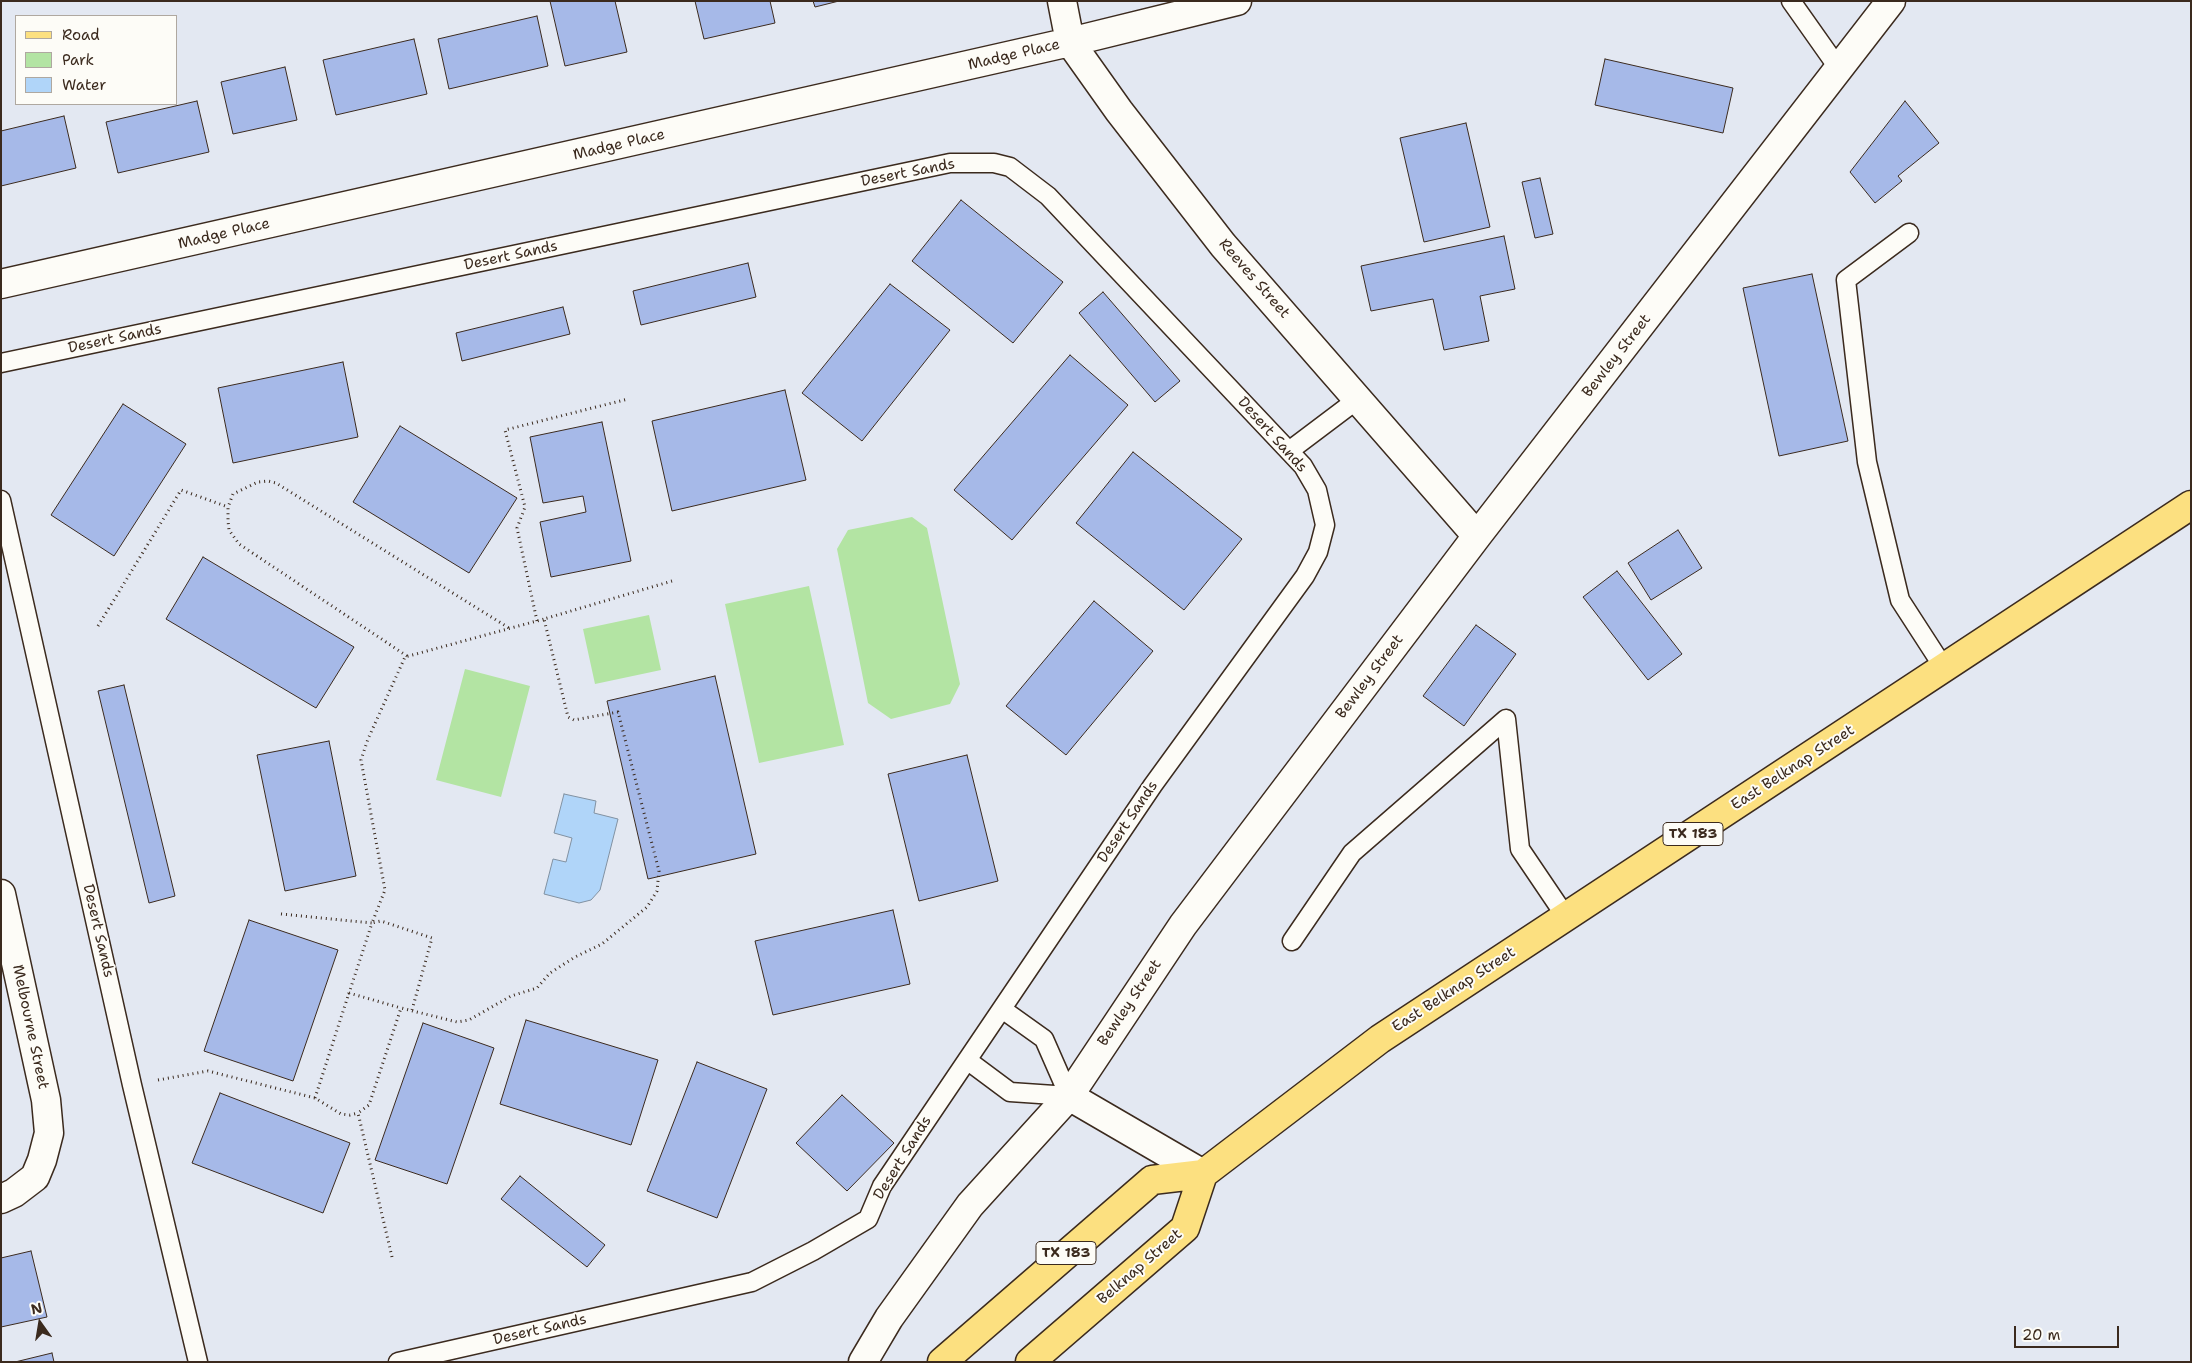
<!DOCTYPE html>
<html>
<head>
<meta charset="utf-8">
<style>
	body { margin:0 }
	#map { position:relative; width:2192px; height:1363px; overflow:hidden; background:#e3e8f2; font-family:"Shantell Sans",sans-serif }
	canvas { display:block }
	.frame { position:absolute; inset:0; border:2px solid #3b2a1e; pointer-events:none }
	.legend { position:absolute; left:15px; top:15px; width:162px; height:90px; box-sizing:border-box; background:#fdfcf7; border:1px solid #afa8a0; margin:0; padding:6px 9px; list-style:none; font-size:15px; color:#3b2a1e }
	.legend li { display:flex; align-items:center; gap:10px; height:25px }
	.legend b { width:25px; border:1px solid #afa8a0 }
	.north { position:absolute; left:15px; top:1298px; width:50px; height:50px; -webkit-text-stroke:4px #fdfcf7; paint-order:stroke; rotate:347deg; font-size:14px; font-weight:700; line-height:20px; text-align:center; color:#3b2a1e }
	.north::after { content:''; display:block; margin:auto; width:18px; height:22px; background:#3b2a1e; clip-path:polygon(50% 0,100% 100%,50% 72%,0 100%) }
	.scale { position:absolute; left:2014px; top:1326px; width:105px; height:22px; box-sizing:border-box; border:2px solid #3b2a1e; border-top:0; padding-left:6px; font-size:15px; line-height:18px; white-space:nowrap; color:#3b2a1e; -webkit-text-stroke:4px #fdfcf7; paint-order:stroke }
</style>
</head>
<body>
<div id="map">
<canvas width="2192" height="1363"></canvas>
<div class="frame"></div>
<ul class="legend">
<li><b style="height:6px;background:#fce080"></b>Road</li>
<li><b style="height:14px;background:#b3e4a3"></b>Park</li>
<li><b style="height:14px;background:#b0d5f9"></b>Water</li>
</ul>
<div class="north">N</div>
<div class="scale">20 m</div>
</div>
<script>
const ctx = document.querySelector('canvas').getContext('2d');
ctx.lineJoin = 'round';
function paint(path, color) {
  ctx.fillStyle = color;
  ctx.fill(path, 'evenodd');
}
function shape(rows) {
  const path = new Path2D();
  for (const r of rows) {
    path.moveTo(r[0], r[1]);
    for (let i = 2; i < r.length; i += 2) path.lineTo(r[i], r[i + 1]);
  }
  return path;
}
function strokePath(path, color, width, dash) {
  ctx.strokeStyle = color;
  ctx.lineWidth = width;
  ctx.lineCap = dash ? 'butt' : 'round';
  ctx.setLineDash(dash || []);
  ctx.stroke(path);
}
function drawText(font, color, halo, rows, align = 'center') {
  ctx.font = font + ' "Shantell Sans",sans-serif';
  ctx.lineWidth = 4;
  ctx.setLineDash([]);
  ctx.textBaseline = 'middle';
  ctx.strokeStyle = halo;
  ctx.fillStyle = color;
  for (const [text, x, y, turn = 0] of rows) {
    ctx.save();
    ctx.translate(x, y);
    ctx.rotate((+turn || 0) * Math.PI / 180);
    ctx.textAlign = isNaN(turn) ? turn : align;
    if (halo) ctx.strokeText(text, 0, 0);
    ctx.fillText(text, 0, 0);
    ctx.restore();
  }
}
const green = shape([
	[912,517,927,528,960,684,950,704,891,719,868,703,837,549,848,530],
	[809,586,844,745,759,763,725,604],
	[649,615,661,670,595,684,583,629],
	[465,669,530,686,501,797,436,780]
]);
const water = shape([
	[564,794,596,801,594,813,618,819,600,890,591,900,579,903,544,894,553,859,566,862,572,838,554,833,564,794]
]);
const building = shape([
	[550,1,615,1,627,52,565,66,550,1],
	[695,1,770,1,775,23,704,39,695,1],
	[813,1,839,1,815,7,813,1],
	[537,16,548,66,449,89,438,39,537,16],
	[414,39,427,94,336,115,323,60,414,39],
	[1605,59,1733,88,1723,133,1595,105,1605,59],
	[285,67,297,120,233,134,221,82,285,67],
	[197,101,209,152,118,173,106,122,197,101],
	[1905,101,1939,143,1898,176,1902,181,1875,203,1850,172,1905,101],
	[64,116,76,168,1,186,1,131,64,116],
	[1466,123,1490,227,1424,242,1400,138,1466,123],
	[1540,178,1553,234,1535,238,1522,182,1540,178],
	[961,200,1063,282,1013,343,912,261,961,200],
	[1504,236,1515,289,1480,296,1489,341,1444,350,1433,299,1371,311,1361,266,1504,236],
	[748,263,756,297,641,325,633,291,748,263],
	[1812,274,1848,441,1779,456,1743,288,1812,274],
	[890,284,950,330,862,441,802,393,890,284],
	[1103,292,1180,381,1155,402,1079,313,1103,292],
	[563,307,570,334,462,361,456,333,563,307],
	[1070,355,1128,405,1012,540,954,490,1070,355],
	[343,362,358,437,233,463,218,388,343,362],
	[785,390,806,480,672,511,652,421,785,390],
	[123,404,186,444,114,556,51,515,123,404],
	[602,422,631,561,551,577,540,522,586,512,583,496,543,503,530,437,602,422],
	[400,426,517,498,469,573,353,502,400,426],
	[1133,452,1242,539,1184,610,1076,523,1133,452],
	[1678,530,1702,568,1651,600,1628,563,1678,530],
	[203,557,354,647,316,708,166,619,203,557],
	[1617,571,1682,654,1648,680,1583,597,1617,571],
	[1094,601,1153,651,1066,755,1006,706,1094,601],
	[1476,625,1516,654,1464,726,1423,696,1476,625],
	[715,676,756,854,648,879,607,701,715,676],
	[124,685,175,896,149,903,98,691,124,685],
	[329,741,356,876,285,891,257,755,329,741],
	[967,755,998,881,919,901,888,774,967,755],
	[893,910,910,984,773,1015,755,941,893,910],
	[249,920,338,950,293,1081,204,1051,249,920],
	[526,1020,658,1060,631,1145,500,1104,526,1020],
	[423,1023,494,1048,447,1184,375,1160,423,1023],
	[697,1062,767,1089,717,1218,647,1191,697,1062],
	[220,1093,350,1143,323,1213,192,1163,220,1093],
	[842,1095,894,1143,847,1191,796,1143,842,1095],
	[520,1176,605,1245,587,1267,501,1199,520,1176],
	[31,1251,47,1317,1,1327,1,1258,31,1251],
	[52,1353,54,1362,15,1362,52,1353]
]);
const path = shape([
	[537,621,517,528,525,507,505,430,628,399],
	[98,626,181,490,228,507],
	[407,656,239,544,229,530,228,521,228,507,233,494,258,482,268,481,276,483,509,628],
	[281,914,372,923,349,993,401,1008],
	[412,1010,432,938,381,921,372,923,385,890,361,760,368,739,405,657,544,619],
	[158,1080,208,1071,315,1098,341,1114,350,1115,358,1113],
	[315,1098,349,993],
	[392,1257,358,1113,369,1105,401,1008,457,1022,469,1020,511,996,537,988,550,973,575,957,602,944,647,907,657,891,659,871,618,712,574,720,568,717,544,619,672,581]
]);
const service = shape([
	[1791,1,1839,69],
	[1909,233,1846,280,1867,462,1900,600,1944,668],
	[1,363,950,163,994,163,1010,167,1048,196,1303,466,1317,490,1325,525,1318,552,1305,576,1153,785,882,1186,868,1219,813,1251,752,1282,398,1362],
	[1289,451,1358,399],
	[1,500,132,1085,198,1362],
	[1292,941,1352,853,1506,719,1520,849,1566,917],
	[967,1060,1010,1092,1069,1096,1044,1039,1002,1009]
]);
const minor = shape([
	[1062,1,1070,42,1119,111,1223,245,1477,536],
	[1,284,1070,42,1237,1],
	[1,894,46,1100,49,1133,42,1160,35,1177,14,1193,1,1199],
	[1069,1096,1203,1174],
	[863,1362,889,1318,970,1205,1069,1096,1183,925,1477,536,1891,1]
]);
const primary = shape([
	[1203,1174,1380,1039,2191,505],
	[942,1362,1152,1180,1203,1174],
	[1030,1362,1185,1228,1203,1174]
]);
const shields = [
	[1693,834,60],
	[1066,1253,60]
];
const shieldNames = [
	["TX 183",1693,834],
	["TX 183",1066,1253]
];
const streetNames = [
	["Madge Place",1014,55,-13],
	["Madge Place",619,145,-13],
	["Desert Sands",908,173,-11],
	["Madge Place",224,234,-13],
	["Desert Sands",511,256,-12],
	["Reeves Street",1254,279,49],
	["Desert Sands",115,339,-12],
	["Bewley Street",1617,356,-52],
	["Desert Sands",1272,435,48],
	["Bewley Street",1370,677,-53],
	["East Belknap Street",1793,768,-33],
	["Desert Sands",1128,822,-56],
	["Desert Sands",98,931,77],
	["East Belknap Street",1454,990,-33],
	["Bewley Street",1130,1003,-56],
	["Melbourne Street",30,1027,78],
	["Desert Sands",903,1158,-58],
	["Belknap Street",1140,1267,-41],
	["Desert Sands",540,1330,-13]
];
paint(green, '#b3e4a3');
paint(water, '#b0d5f9');
strokePath(water, '#8191a1', 1);
paint(building, '#a6b9e8');
strokePath(building, '#3b2a1e', 1);
strokePath(service, '#3b2a1e', 21);
strokePath(minor, '#3b2a1e', 31);
strokePath(primary, '#3b2a1e', 31);
strokePath(path, '#3b2a1e', 3, [1, 4]);
strokePath(service, '#fdfcf7', 18);
strokePath(minor, '#fdfcf7', 28);
strokePath(primary, '#fce080', 28);
for (const [x, y, w] of shields) {
  const box = new Path2D();
  box.roundRect(x - w / 2, y - 11.5, w, 23, 4);
  ctx.fillStyle = '#fdfcf7';
  ctx.fill(box);
  strokePath(box, '#3b2a1e', 1);
}
drawText('bold 14px', '#3b2a1e', null, shieldNames);
drawText('15px', '#3b2a1e', '#fdfcf7', streetNames);
</script>
</body>
</html>
